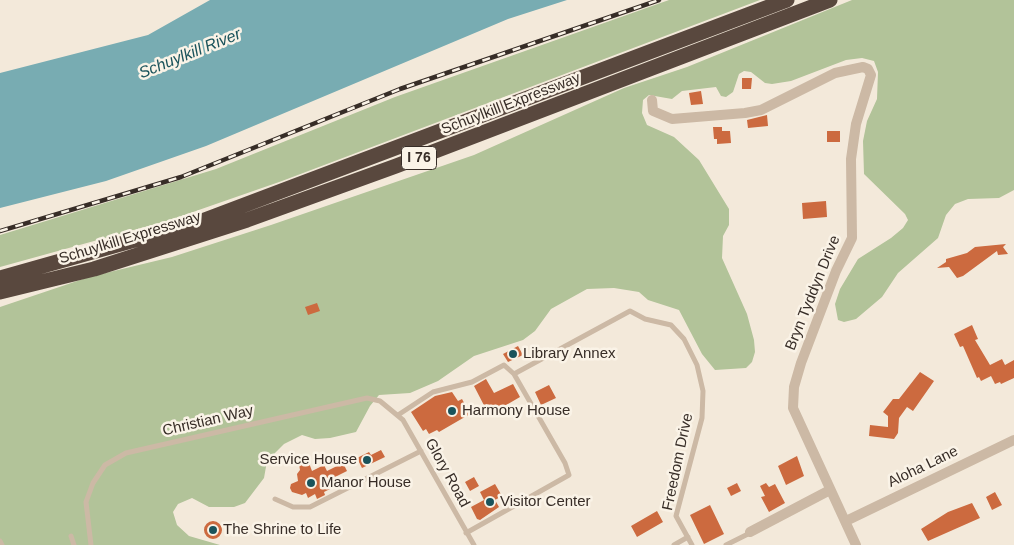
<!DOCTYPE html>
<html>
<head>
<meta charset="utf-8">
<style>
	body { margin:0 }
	canvas { display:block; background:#f3e9da }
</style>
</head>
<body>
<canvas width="1014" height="545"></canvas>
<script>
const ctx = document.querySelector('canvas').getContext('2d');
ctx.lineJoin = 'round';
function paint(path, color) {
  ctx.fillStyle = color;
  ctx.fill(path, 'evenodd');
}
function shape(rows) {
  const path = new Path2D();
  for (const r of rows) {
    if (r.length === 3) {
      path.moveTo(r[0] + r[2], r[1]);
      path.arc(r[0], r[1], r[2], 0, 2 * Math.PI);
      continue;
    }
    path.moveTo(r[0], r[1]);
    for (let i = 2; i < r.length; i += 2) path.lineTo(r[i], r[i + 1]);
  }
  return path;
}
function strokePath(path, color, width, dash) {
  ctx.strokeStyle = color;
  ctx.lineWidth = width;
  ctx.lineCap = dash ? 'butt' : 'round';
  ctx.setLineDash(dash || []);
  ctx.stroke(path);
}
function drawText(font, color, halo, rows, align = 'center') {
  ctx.font = font + ' Helvetica,sans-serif';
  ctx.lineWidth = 5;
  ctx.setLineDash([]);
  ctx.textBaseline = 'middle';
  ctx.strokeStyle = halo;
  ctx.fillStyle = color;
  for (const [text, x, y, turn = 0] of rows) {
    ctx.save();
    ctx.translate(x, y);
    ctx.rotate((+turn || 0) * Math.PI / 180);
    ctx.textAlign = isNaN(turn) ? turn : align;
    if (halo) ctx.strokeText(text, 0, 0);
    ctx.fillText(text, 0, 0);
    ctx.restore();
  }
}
const green = shape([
	[669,0,760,0,282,181,170,220,0,267,0,235,216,169,395,97],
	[852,0,1014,0,1014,190,999,198,968,199,955,204,946,215,938,238,898,273,882,297,856,319,844,322,838,320,835,304,840,289,858,259,891,238,903,228,908,220,905,214,864,174,863,141,867,121,877,99,878,72,874,61,862,58,846,60,791,81,772,84,765,83,751,72,744,71,739,74,733,92,726,97,721,96,716,87,682,91,672,99,649,95,643,100,642,113,647,125,674,137,699,160,729,209,729,225,723,236,722,258,747,314,754,340,755,352,752,362,746,368,715,370,702,354,679,310,648,300,639,292,614,288,587,289,551,309,535,331,523,340,474,356,438,381,410,393,379,395,370,406,356,432,330,438,315,439,302,435,284,444,267,461,264,478,245,503,234,507,209,507,192,498,178,504,173,512,177,525,189,536,220,545,0,545,0,307,89,277,172,257,271,225,474,155,624,88,687,67]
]);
const water = shape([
	[210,0,567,0,508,19,206,146,106,181,0,208,0,73,148,35]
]);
const building = shape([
	[742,78,752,78,751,89,742,89],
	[701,91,703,104,691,105,689,93],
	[767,115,768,126,748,128,747,120],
	[713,127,722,127,722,131,730,131,731,143,717,144,717,139,714,139],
	[827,131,840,131,840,142,827,142],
	[826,201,827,217,803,219,802,203],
	[1006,244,1003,247,1008,254,998,255,997,251,963,276,957,278,949,267,937,268,946,262,946,259,967,253,975,247],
	[317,303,320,311,308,315,305,307],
	[972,325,978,339,975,340,990,365,1002,359,1005,365,1014,360,1014,378,1001,384,1000,382,995,384,991,376,981,381,979,377,977,378,963,346,960,347,954,334],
	[518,346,523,355,508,362,503,354],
	[920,372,934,381,913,411,907,407,899,418,898,433,894,439,869,436,870,425,888,427,888,416,883,412,893,399,899,399],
	[486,379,494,393,513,384,520,397,489,415,474,386],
	[549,385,556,398,541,405,535,392],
	[452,392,458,401,462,399,470,414,439,432,437,430,429,434,426,429,423,431,411,412,435,396],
	[381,450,385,457,362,468,357,458,369,452,371,455],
	[797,456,804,476,786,485,778,466],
	[304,460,309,463,312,471,324,465,327,471,343,463,347,471,327,481,330,489,324,492,325,495,317,499,315,494,308,498,306,493,302,495,292,492,290,488,291,484,298,481,297,474,300,470,299,464],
	[474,477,479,486,470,491,465,482],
	[737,483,741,491,731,496,727,488],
	[766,483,769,487,775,484,785,503,769,512,761,497,765,496,760,486],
	[495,484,502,496,495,500,499,507,480,520,477,519,471,507,484,500,480,492],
	[995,492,1002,505,992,510,986,497],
	[972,503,980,518,928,541,921,529,948,512],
	[710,505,724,534,704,544,690,515],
	[657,511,663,522,637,537,631,526],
	[213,530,9]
]);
const lane = shape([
	[398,415,433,392,472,382,504,365,514,374,630,311,645,319,671,325,684,339,697,365,703,391,702,418,676,516,692,545],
	[275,499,293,507,310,507,421,451],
	[466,533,569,475,565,463,514,374],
	[71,536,74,545],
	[0,541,2,545],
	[91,545,86,502,93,483,105,465,126,453,367,398,380,401,403,420,474,545],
	[674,545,688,537],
	[726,545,750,533]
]);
const street = shape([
	[652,100,653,111,672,119,745,113,761,110,835,73,863,67,868,69,871,75,856,124,851,159,852,238,836,271,801,363,794,387,793,408,856,545],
	[846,521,1014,440],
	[750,532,830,490]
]);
const highway = shape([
	[0,278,202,221,787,0],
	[0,292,94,269,247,220,396,166,830,0]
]);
const rail = shape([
	[0,231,181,177,400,89,659,0]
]);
const markers = [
	[513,354,5,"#1a535b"],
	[452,411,5,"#1a535b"],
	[367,460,5,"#1a535b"],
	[311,483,5,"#1a535b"],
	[490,502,5,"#1a535b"],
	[213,530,5,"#1a535b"]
];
const shields = [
	[419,158,35]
];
const shieldNames = [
	["I 76",419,158]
];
const streetNames = [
	["Schuylkill Expressway",511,104,-21],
	["Schuylkill Expressway",130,238,-17],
	["Bryn Tyddyn Drive",813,293,-68],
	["Christian Way",208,421,-13],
	["Freedom Drive",678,462,-78],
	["Aloha Lane",923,467,-26],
	["Glory Road",447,473,61]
];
const poiNames = [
	["Library Annex",523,354],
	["Harmony House",462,411],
	["Service House",357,460,"right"],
	["Manor House",321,483],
	["Visitor Center",500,502],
	["The Shrine to Life",223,530]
];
const waterNames = [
	["Schuylkill River",190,54,-22]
];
paint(green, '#b2c399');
paint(water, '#78acb2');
paint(building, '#cc6a3f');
strokePath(lane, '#ccb9a5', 5);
strokePath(street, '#ccb9a5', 10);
strokePath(highway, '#59483e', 15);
strokePath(rail, '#372d27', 4.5);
strokePath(rail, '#faf3e7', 2.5, [8]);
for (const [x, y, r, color] of markers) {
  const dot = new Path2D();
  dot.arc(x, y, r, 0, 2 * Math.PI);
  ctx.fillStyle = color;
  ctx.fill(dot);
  strokePath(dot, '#faf3e7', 2);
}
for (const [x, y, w] of shields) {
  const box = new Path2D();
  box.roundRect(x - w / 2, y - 11.5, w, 23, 4);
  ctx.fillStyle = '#faf3e7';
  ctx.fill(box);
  strokePath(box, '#372d27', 1);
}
drawText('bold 14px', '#372d27', null, shieldNames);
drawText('15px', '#372d27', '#faf3e7', streetNames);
drawText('15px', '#372d27', '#faf3e7', poiNames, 'left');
drawText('italic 16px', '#1a535b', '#faf3e7', waterNames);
</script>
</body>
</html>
